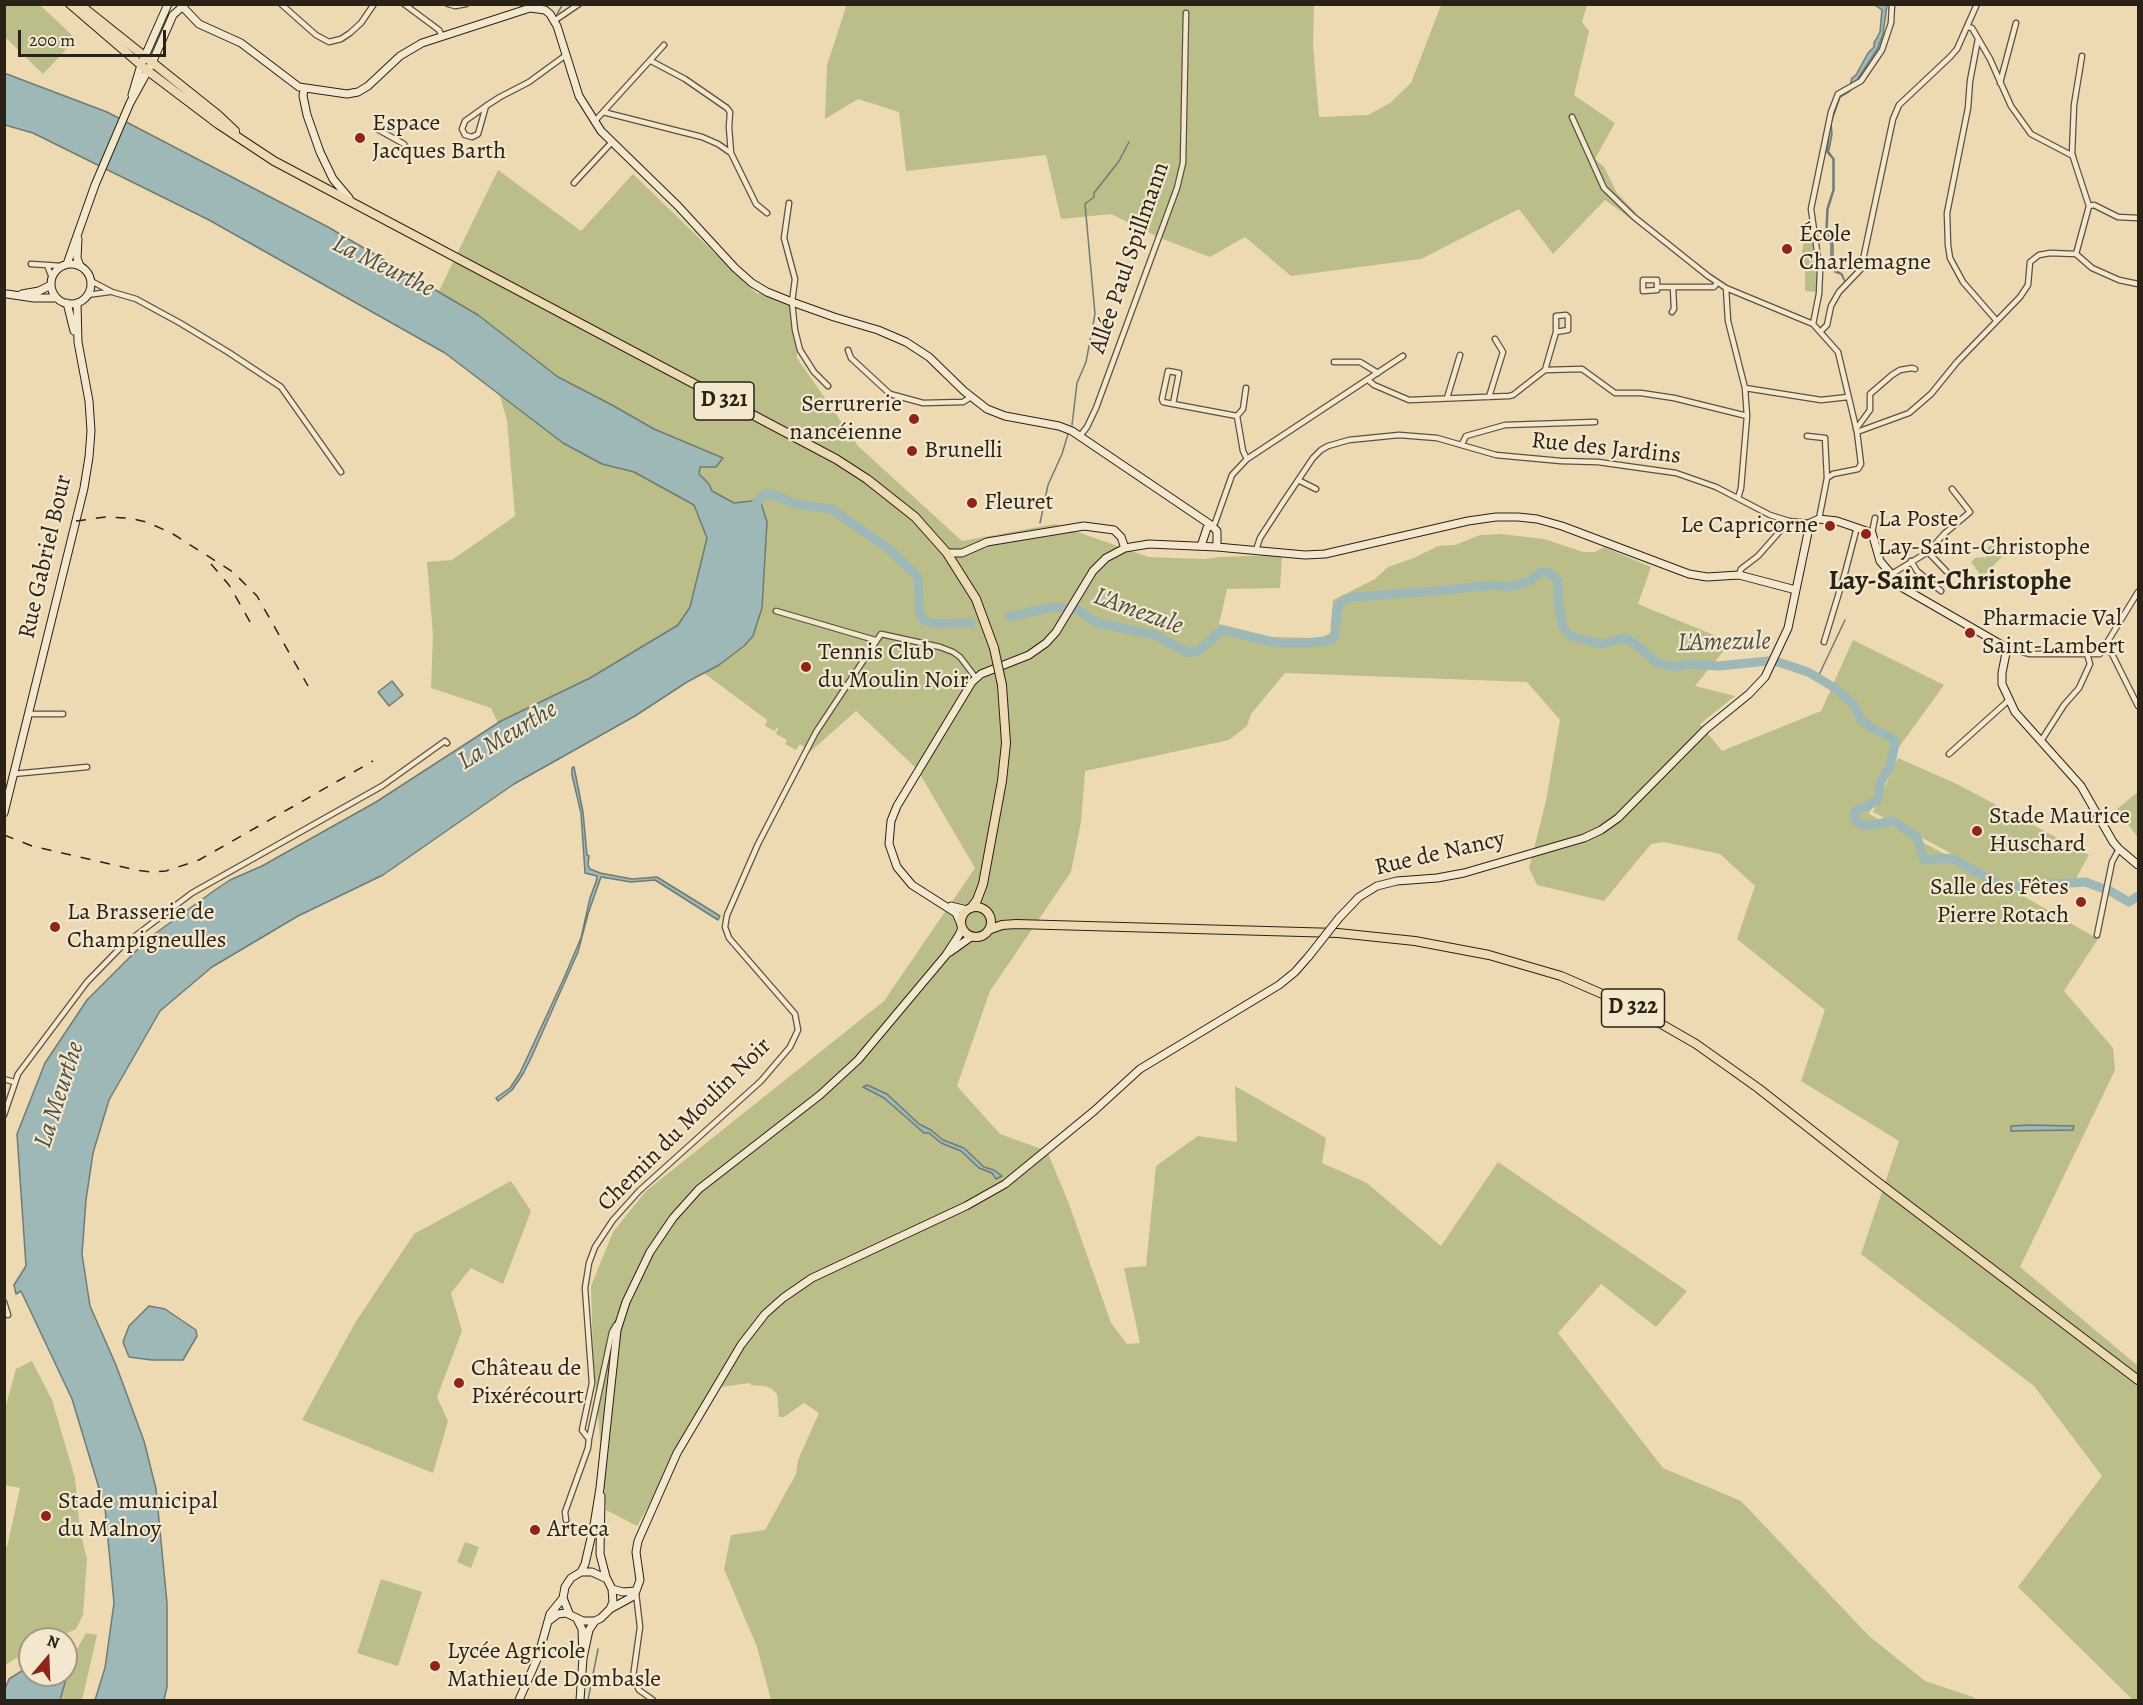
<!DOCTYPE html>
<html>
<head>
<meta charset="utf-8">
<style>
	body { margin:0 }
	#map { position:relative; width:2143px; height:1705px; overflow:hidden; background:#eddab2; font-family:Alegreya,serif }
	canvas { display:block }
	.frame { position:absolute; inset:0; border:6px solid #2b2217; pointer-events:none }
	.north { position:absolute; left:18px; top:1627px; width:60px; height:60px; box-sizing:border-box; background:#f3e7cd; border:2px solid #a39884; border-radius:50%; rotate:19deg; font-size:16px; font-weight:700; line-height:24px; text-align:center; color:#2b2217 }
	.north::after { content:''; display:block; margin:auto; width:21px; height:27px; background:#8f2418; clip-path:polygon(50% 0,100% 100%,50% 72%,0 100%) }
	.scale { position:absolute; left:18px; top:30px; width:148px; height:27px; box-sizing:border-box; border:3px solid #2b2217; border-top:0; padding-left:8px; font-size:18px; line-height:21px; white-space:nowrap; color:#2b2217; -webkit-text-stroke:4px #f3e7cd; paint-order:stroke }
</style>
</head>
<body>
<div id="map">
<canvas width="2143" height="1705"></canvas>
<div class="frame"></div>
<div class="north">N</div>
<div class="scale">200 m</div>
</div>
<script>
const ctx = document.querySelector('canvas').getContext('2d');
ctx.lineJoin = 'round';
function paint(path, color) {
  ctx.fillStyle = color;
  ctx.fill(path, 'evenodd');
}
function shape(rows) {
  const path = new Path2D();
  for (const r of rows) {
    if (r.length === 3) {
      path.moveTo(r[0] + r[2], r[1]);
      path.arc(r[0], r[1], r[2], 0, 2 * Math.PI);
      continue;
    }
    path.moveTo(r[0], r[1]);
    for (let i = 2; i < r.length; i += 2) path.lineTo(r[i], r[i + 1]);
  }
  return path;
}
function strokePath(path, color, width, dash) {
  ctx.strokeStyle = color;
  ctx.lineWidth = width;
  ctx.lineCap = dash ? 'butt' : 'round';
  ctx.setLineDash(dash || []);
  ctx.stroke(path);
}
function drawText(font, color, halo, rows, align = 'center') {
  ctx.font = font + ' Alegreya,serif';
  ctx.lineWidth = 4.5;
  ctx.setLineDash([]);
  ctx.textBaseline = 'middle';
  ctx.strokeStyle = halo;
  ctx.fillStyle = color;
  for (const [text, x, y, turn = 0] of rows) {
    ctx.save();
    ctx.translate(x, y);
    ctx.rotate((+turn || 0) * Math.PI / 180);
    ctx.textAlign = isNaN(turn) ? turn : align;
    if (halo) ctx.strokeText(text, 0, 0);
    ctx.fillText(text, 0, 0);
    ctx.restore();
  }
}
const green = shape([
	[7,5,40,5,76,39,43,74,5,37,5,7],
	[842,5,1314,5,1313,45,1319,117,1368,115,1390,103,1411,83,1441,5,1587,5,1582,22,1589,31,1574,95,1615,123,1595,159,1604,167,1617,193,1636,213,1631,219,1605,200,1553,254,1519,209,1421,259,1291,276,1245,237,1210,257,1160,238,1111,214,1061,219,1046,155,906,171,899,112,858,99,825,119,827,65,846,7],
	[498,170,581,231,633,174,756,293,796,298,797,358,858,446,962,541,1055,524,1149,557,1205,559,1219,557,1282,555,1280,588,1227,589,1219,624,1272,637,1320,638,1330,633,1333,600,1375,579,1388,567,1414,558,1438,546,1455,545,1480,535,1501,534,1544,539,1583,552,1595,552,1604,547,1651,567,1638,604,1731,642,1695,686,1735,696,1700,724,1722,751,1821,711,1853,640,1944,685,1899,747,1869,814,2011,889,2098,939,2064,991,2113,1048,2115,1070,2020,1267,2138,1366,2138,1700,2133,1700,2018,1587,2102,1476,2034,1386,1861,1254,1899,1141,1801,1081,1825,1010,1737,939,1755,886,1720,854,1664,842,1651,844,1604,901,1537,885,1529,868,1546,801,1560,720,1527,682,1285,673,1251,714,1247,726,1229,740,1085,771,1081,822,1071,872,990,991,957,1086,1000,1134,1047,1151,1069,1204,1111,1323,1127,1344,1140,1343,1124,1268,1146,1266,1156,1166,1198,1136,1237,1142,1235,1086,1326,1138,1322,1163,1367,1183,1441,1246,1498,1162,1687,1291,1656,1327,1601,1284,1558,1333,1663,1468,1741,1501,1869,1636,1925,1681,1973,1697,1976,1700,771,1700,757,1647,724,1569,731,1535,765,1530,796,1474,798,1460,819,1413,804,1403,784,1417,779,1417,777,1394,771,1388,764,1386,751,1385,750,1383,714,1388,637,1526,606,1510,593,1356,591,1286,613,1232,646,1191,884,1001,975,868,917,769,856,711,810,752,800,744,796,750,785,744,787,740,776,734,778,728,776,728,775,731,765,726,767,720,700,670,511,751,491,708,431,688,433,635,427,562,452,560,515,516,507,420,485,345,437,295],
	[1804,236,1812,236,1817,276,1817,292,1805,291,1805,264,1801,262],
	[1992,544,2003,556,1982,577,1971,562,1975,558,1984,557,1986,559,1988,548],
	[1898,758,1959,785,2089,855,2075,880,2009,884,1873,812],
	[2138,792,2138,838,2117,809],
	[511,1181,531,1211,503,1284,471,1268,451,1293,462,1331,437,1397,448,1421,433,1473,302,1420,355,1323,414,1234],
	[32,1361,52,1400,75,1478,80,1531,87,1559,83,1615,76,1629,54,1639,30,1639,30,1650,5,1665,5,1547,7,1547,20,1488,5,1485,5,1409,16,1369],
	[465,1542,479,1547,471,1568,457,1562],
	[381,1579,422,1592,398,1666,357,1653],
	[86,1633,97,1635,82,1700,60,1700,72,1658]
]);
const water = shape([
	[1875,5,1887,5,1883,34,1878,48,1850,91,1840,97,1831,123,1832,134,1829,150,1827,150,1834,159,1834,190,1828,209,1827,229,1833,245,1833,257,1836,270,1842,274,1845,282,1841,274,1835,272,1831,257,1831,245,1826,231,1827,209,1833,190,1833,159,1827,152,1830,126,1835,105,1840,96,1849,90,1852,78,1856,75,1868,53,1874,47,1874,43,1880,32,1882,10,1875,5],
	[4,73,107,112,328,227,478,315,558,377,612,405,654,429,723,458,716,467,700,467,699,474,709,484,712,491,734,503,760,500,767,522,762,608,753,636,744,646,719,665,687,682,635,716,514,784,383,875,298,916,212,967,160,1011,109,1100,93,1153,86,1200,82,1254,90,1306,116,1365,144,1441,156,1489,167,1603,167,1687,164,1700,95,1700,105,1668,114,1603,105,1508,72,1399,21,1291,16,1294,14,1285,26,1266,17,1134,45,1063,87,1000,149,938,215,890,230,880,262,866,376,802,501,721,590,678,678,625,690,607,707,538,694,505,634,472,602,464,563,443,445,353,209,220,33,133,5,125,4,73],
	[392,681,403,695,389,706,378,692,392,681],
	[574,767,583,812,587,855,589,856,588,865,590,869,600,873,632,879,657,877,720,916,718,920,655,880,631,882,601,877,588,914,578,952,531,1058,523,1074,512,1090,498,1101,496,1098,510,1088,520,1073,564,978,581,938,590,898,596,882,597,876,585,873,581,813,572,775,572,768,574,767],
	[867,1085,887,1094,919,1124,931,1130,943,1140,964,1148,984,1167,994,1170,1002,1176,996,1179,992,1173,979,1168,961,1151,941,1143,929,1133,924,1133,884,1098,863,1087,867,1085],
	[2029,1125,2074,1126,2073,1130,2011,1131,2011,1126,2029,1125],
	[149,1306,165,1309,196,1330,197,1336,183,1360,152,1360,129,1357,123,1342,129,1326,149,1306],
	[66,1649,70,1649,72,1658,60,1700,5,1700,5,1689,9,1679,30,1666,30,1675,66,1675,66,1649]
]);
const stream = shape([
	[557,14,563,4],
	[1072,425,1077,383,1086,362,1095,314,1085,204,1094,197,1094,193,1119,161,1129,142],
	[1040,523,1048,485,1062,454,1068,434],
	[1818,677,1845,620],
	[588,1700,598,1649]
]);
const river = shape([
	[753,508,762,496,769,493,795,504,831,509,889,549,918,577,920,616,925,621,936,624,971,623],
	[1009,617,1052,607,1068,608,1078,610,1097,623,1155,635,1188,653,1198,651,1222,630,1277,643,1308,643,1330,640,1335,637,1337,608,1345,599,1353,597,1437,591,1492,585,1511,587,1529,581,1540,573,1549,572,1558,581,1558,600,1563,628,1571,636,1601,644,1624,638,1634,643,1657,663,1673,667,1692,664,1719,666,1768,661,1778,662,1808,672,1835,688,1853,704,1861,720,1872,728,1894,739,1895,744,1890,767,1881,781,1878,799,1868,806,1856,810,1854,815,1857,822,1865,826,1893,821,1917,837,1924,860,1951,858,2005,887,2085,882,2110,891,2129,902,2138,896]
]);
const street = shape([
	[281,4,316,35,329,42,341,39,350,33,361,23,374,4],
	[404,4,439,30,442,36],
	[448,4,455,6,466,4],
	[554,21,579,4],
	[1968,27,1972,28,1990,59,2011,106,2031,134,2073,156],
	[1978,39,1970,81,1968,108,1947,213,1948,245,1950,258,1963,282,1996,320],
	[651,61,685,79,727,108,730,112,729,127,731,153],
	[2000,83,2016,23],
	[486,106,478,134,472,137,465,135,462,129,465,121,486,106,500,97,529,82,566,55],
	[603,112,702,137,718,144,731,153,756,204,767,213],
	[1572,117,1604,188,1634,217,1708,276,1726,288,1813,324,1838,352,1857,432,1861,464,1858,469,1833,474,1827,478],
	[594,122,664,45],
	[377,129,404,144],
	[574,183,611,143],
	[789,203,784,238,795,279,792,302,795,330,800,350,814,372,828,386],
	[2089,206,2094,205,2118,217,2138,218],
	[2076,254,2089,206,2072,154,2074,105,2082,56],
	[2076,254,2092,268,2119,280,2138,284],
	[31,264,47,265],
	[52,278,47,265,61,266],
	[1643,280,1657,280,1657,290,1643,291,1643,280],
	[91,281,112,292,136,299,180,323,228,352,281,387,341,472],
	[1657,287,1714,287,1717,283],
	[1726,288,1728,321,1745,388,1747,416,1741,488,1738,498],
	[87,295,109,292],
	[1672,312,1674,309,1673,287],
	[1813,324,1819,294,1820,272,1811,209,1831,112,1838,94,1861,81,1882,50,1891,23,1892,4],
	[1821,331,1827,325,1831,306,1839,292,1861,269,1893,119,1899,105,1950,57,1957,49,1977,4],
	[848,350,851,358,890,394,923,403,963,402,971,397],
	[1334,362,1360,362,1378,373],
	[1545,370,1556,332,1556,316,1566,315,1568,317,1568,330,1556,332],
	[1368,380,1374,385,1409,400,1509,396,1513,395,1545,370,1582,369,1615,393,1641,393,1674,398,1747,416],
	[1745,388,1821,400,1848,397],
	[1489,397,1503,352,1495,339],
	[1447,398,1460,355],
	[1173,404,1179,373,1168,371,1162,399,1163,402,1173,404,1237,416,1243,451,1247,459],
	[1237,416,1243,409,1246,388],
	[1856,429,1870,410,1870,394,1892,375,1900,370,1912,368,1915,369],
	[1857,432,1909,413,1931,394,1957,362,2020,297,2028,285,2030,262,2039,255,2050,253,2076,254],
	[1080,436,1087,427,1096,408,1177,188,1183,163,1186,13],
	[1807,436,1825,438,1827,478,1819,519],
	[1462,444,1466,436,1505,425,1595,422],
	[1298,480,1316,489],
	[1211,525,1215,523,1232,475,1247,459,1403,356],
	[1872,533,1875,518],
	[1256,550,1260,538,1282,504,1313,458,1321,450,1328,446,1349,440,1399,435,1437,438,1496,455,1561,461,1598,462,1676,473,1716,487,1770,515,1789,521,1810,523],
	[1928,552,1944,534,1970,512,1952,489],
	[1911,561,1917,571,1941,591],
	[1739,575,1741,569,1758,556,1789,521],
	[1890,575,1928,552,1946,571],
	[776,611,875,640],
	[1824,642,1845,573,1857,527],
	[2007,648,2030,654,2100,654,2138,592],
	[2106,648,2112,654,2138,706],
	[28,714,63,714],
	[2041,741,2064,705,2079,688,2090,664,2087,654],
	[1949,754,2009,700],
	[13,774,87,767],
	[2097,935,2112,862,2119,849],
	[4,1079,14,1082],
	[4,1115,18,1074,87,982,122,946,192,893,382,786,445,741,447,743],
	[4,1302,8,1315],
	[589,1439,612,1332,616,1325],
	[566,1520,565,1512,588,1448,589,1439,582,1430,592,1383,585,1288,589,1263,595,1247,613,1220,639,1191,761,1081,790,1047,798,1030,795,1014,729,938,725,927,727,915,758,844,816,732,881,634,940,647,953,652,960,657,976,678],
	[636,1593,640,1627,633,1677,639,1690,653,1700]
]);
const secondary = shape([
	[180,4,199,24,241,43,299,87,347,94,358,92,368,86,400,56,422,43,530,8,545,10,550,14,557,26,579,96,601,131,678,206,735,268,752,283,767,292,792,302,834,317,878,330,906,342,929,357,964,391,987,409,1005,416,1059,426,1072,431,1211,525,1217,531,1217,547],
	[304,89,303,96,307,115,320,152,333,179,349,198],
	[132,95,141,65,168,4],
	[78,239,77,258,80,266],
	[67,264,95,185,130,103,152,63,173,15,182,7],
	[71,284,20],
	[7,294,34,298,56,298],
	[22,294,39,291,51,285],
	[67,303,74,331],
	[1201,546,1207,528,1211,525],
	[947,553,962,553,987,542,1084,526,1114,530,1121,537,1125,548],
	[4,813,84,488,89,457,91,431,89,401,78,342,77,303],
	[951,906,967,910],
	[1339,918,1359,897,1377,886,1397,881,1437,878,1464,873,1584,838,1601,830,1618,818,1706,729,1749,694,1765,677,1788,628,1810,523,1819,519,1837,521,1872,533,1880,561,1903,588,2007,648,2002,673,2002,684,2015,712,2081,786,2113,842,2119,849,2138,865],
	[960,922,956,913,912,885,897,867,889,844,891,821,897,806,972,682,981,674,1029,655,1046,643,1056,632,1093,571,1106,558,1125,548,1149,544,1217,547,1305,555,1325,554,1468,521,1496,517,1518,517,1537,519,1562,526,1689,574,1707,577,1739,575,1796,590],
	[950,952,971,937],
	[601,1496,600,1554,606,1577],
	[581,1572,585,1564,594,1525,600,1488,617,1330,626,1302,650,1252,673,1218,699,1189,820,1095,858,1060,946,955,959,935,962,928],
	[612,1589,623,1592,636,1591],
	[610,1609,632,1597,636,1591,640,1580,636,1552,638,1541,677,1453,741,1345,765,1314,783,1298,812,1278,966,1206,1005,1184,1094,1111,1140,1069,1279,985,1295,972,1309,956],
	[577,1619,582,1629,583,1656],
	[550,1620,558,1614,566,1613,583,1621,595,1621,601,1618,610,1609,613,1602,612,1589,607,1579,592,1572,581,1572,571,1578,565,1587,563,1598,569,1613],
	[519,1700,538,1657,550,1614,563,1598],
	[580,1700,583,1658,589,1630,595,1621]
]);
const primary = shape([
	[70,4,148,71,218,124,274,161,836,459,867,479,915,517,947,553,976,599,994,648],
	[79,4,218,115,235,131],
	[976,922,15],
	[971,908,977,900,983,884,1002,781,1006,743,1002,685],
	[991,929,1002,925,1016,924,1338,933,1415,941,1489,955,1561,976,1630,1006,1696,1044,1758,1088,1875,1180,2138,1380]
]);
const rail = shape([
	[76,521,106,517,128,518,147,522,173,534,233,572,257,596,308,686],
	[211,564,229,585,253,627],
	[4,835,32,846,136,870,152,872,166,871,199,860,373,761]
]);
const secondaryBridge = shape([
	[1309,956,1339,918]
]);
const primaryBridge = shape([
	[994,648,1002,685]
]);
const markers = [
	[360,138,6,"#8f2418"],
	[1787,249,6,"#8f2418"],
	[914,419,6,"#8f2418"],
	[912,451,6,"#8f2418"],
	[972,503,6,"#8f2418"],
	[1830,526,6,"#8f2418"],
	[1866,534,6,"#8f2418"],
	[1970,633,6,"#8f2418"],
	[806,667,6,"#8f2418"],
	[1977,831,6,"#8f2418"],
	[2081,902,6,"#8f2418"],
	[55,927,6,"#8f2418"],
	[459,1383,6,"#8f2418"],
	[46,1516,6,"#8f2418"],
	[535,1530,6,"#8f2418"],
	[435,1666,6,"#8f2418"]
];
const shields = [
	[724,401,60],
	[1633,1008,63]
];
const shieldNames = [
	["D 321",724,401],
	["D 322",1633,1008]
];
const poiNames = [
	["Espace",372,124],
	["Jacques Barth",372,152],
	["École",1799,235],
	["Charlemagne",1799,263],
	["Serrurerie",902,405,"right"],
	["nancéienne",902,433,"right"],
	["Brunelli",924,451],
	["Fleuret",984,503],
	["La Poste",1878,520],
	["Lay-Saint-Christophe",1878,548],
	["Le Capricorne",1818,526,"right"],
	["Pharmacie Val",1982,619],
	["Saint-Lambert",1982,647],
	["Tennis Club",818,653],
	["du Moulin Noir",818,681],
	["Stade Maurice",1989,817],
	["Huschard",1989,845],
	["Salle des Fêtes",2069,888,"right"],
	["Pierre Rotach",2069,916,"right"],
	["La Brasserie de",67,913],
	["Champigneulles",67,941],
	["Château de",471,1369],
	["Pixérécourt",471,1397],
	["Stade municipal",58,1502],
	["du Malnoy",58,1530],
	["Arteca",547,1530],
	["Lycée Agricole",447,1652],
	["Mathieu de Dombasle",447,1680]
];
const streetNames = [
	["Allée Paul Spillmann",1130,258,-71],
	["Rue des Jardins",1606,449,6],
	["Rue Gabriel Bour",46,557,-77],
	["Rue de Nancy",1440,854,-13],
	["Chemin du Moulin Noir",685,1125,-45]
];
const waterNames = [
	["La Meurthe",383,267,26],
	["L'Amezule",1138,612,20],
	["L'Amezule",1724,643,-1],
	["La Meurthe",508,736,-31],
	["La Meurthe",60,1095,-72]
];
const quarterNames = [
	["Lay-Saint-Christophe",1950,582]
];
paint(green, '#bcbe8a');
paint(water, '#9db8b6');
strokePath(water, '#6f7c76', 1.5);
strokePath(stream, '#6f7c76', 1.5);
strokePath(river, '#9db8b6', 9);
strokePath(street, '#5c503e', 7);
strokePath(secondary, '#2b2217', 9);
strokePath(primary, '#2b2217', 10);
strokePath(street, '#f3e7cd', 4.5);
strokePath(secondary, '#f3e7cd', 7);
strokePath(primary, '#eddab2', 8);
strokePath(rail, '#2b2217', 1.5, [10, 10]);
strokePath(secondaryBridge, '#2b2217', 9, []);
strokePath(primaryBridge, '#2b2217', 10, []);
strokePath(secondaryBridge, '#f3e7cd', 7);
strokePath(primaryBridge, '#eddab2', 8);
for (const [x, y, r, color] of markers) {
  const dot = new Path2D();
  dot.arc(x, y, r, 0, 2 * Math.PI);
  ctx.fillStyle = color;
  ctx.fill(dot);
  strokePath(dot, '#f3e7cd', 2);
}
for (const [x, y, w] of shields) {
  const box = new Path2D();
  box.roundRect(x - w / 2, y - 19, w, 38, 4.5);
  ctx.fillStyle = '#f3e7cd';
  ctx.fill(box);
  strokePath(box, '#2b2217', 1.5);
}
drawText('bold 22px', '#2b2217', null, shieldNames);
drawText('24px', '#2b2217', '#f3e7cd', poiNames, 'left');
drawText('24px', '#2b2217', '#f3e7cd', streetNames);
drawText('italic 26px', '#4d4f47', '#f3e7cd', waterNames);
drawText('bold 27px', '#2b2217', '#f3e7cd', quarterNames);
</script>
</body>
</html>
